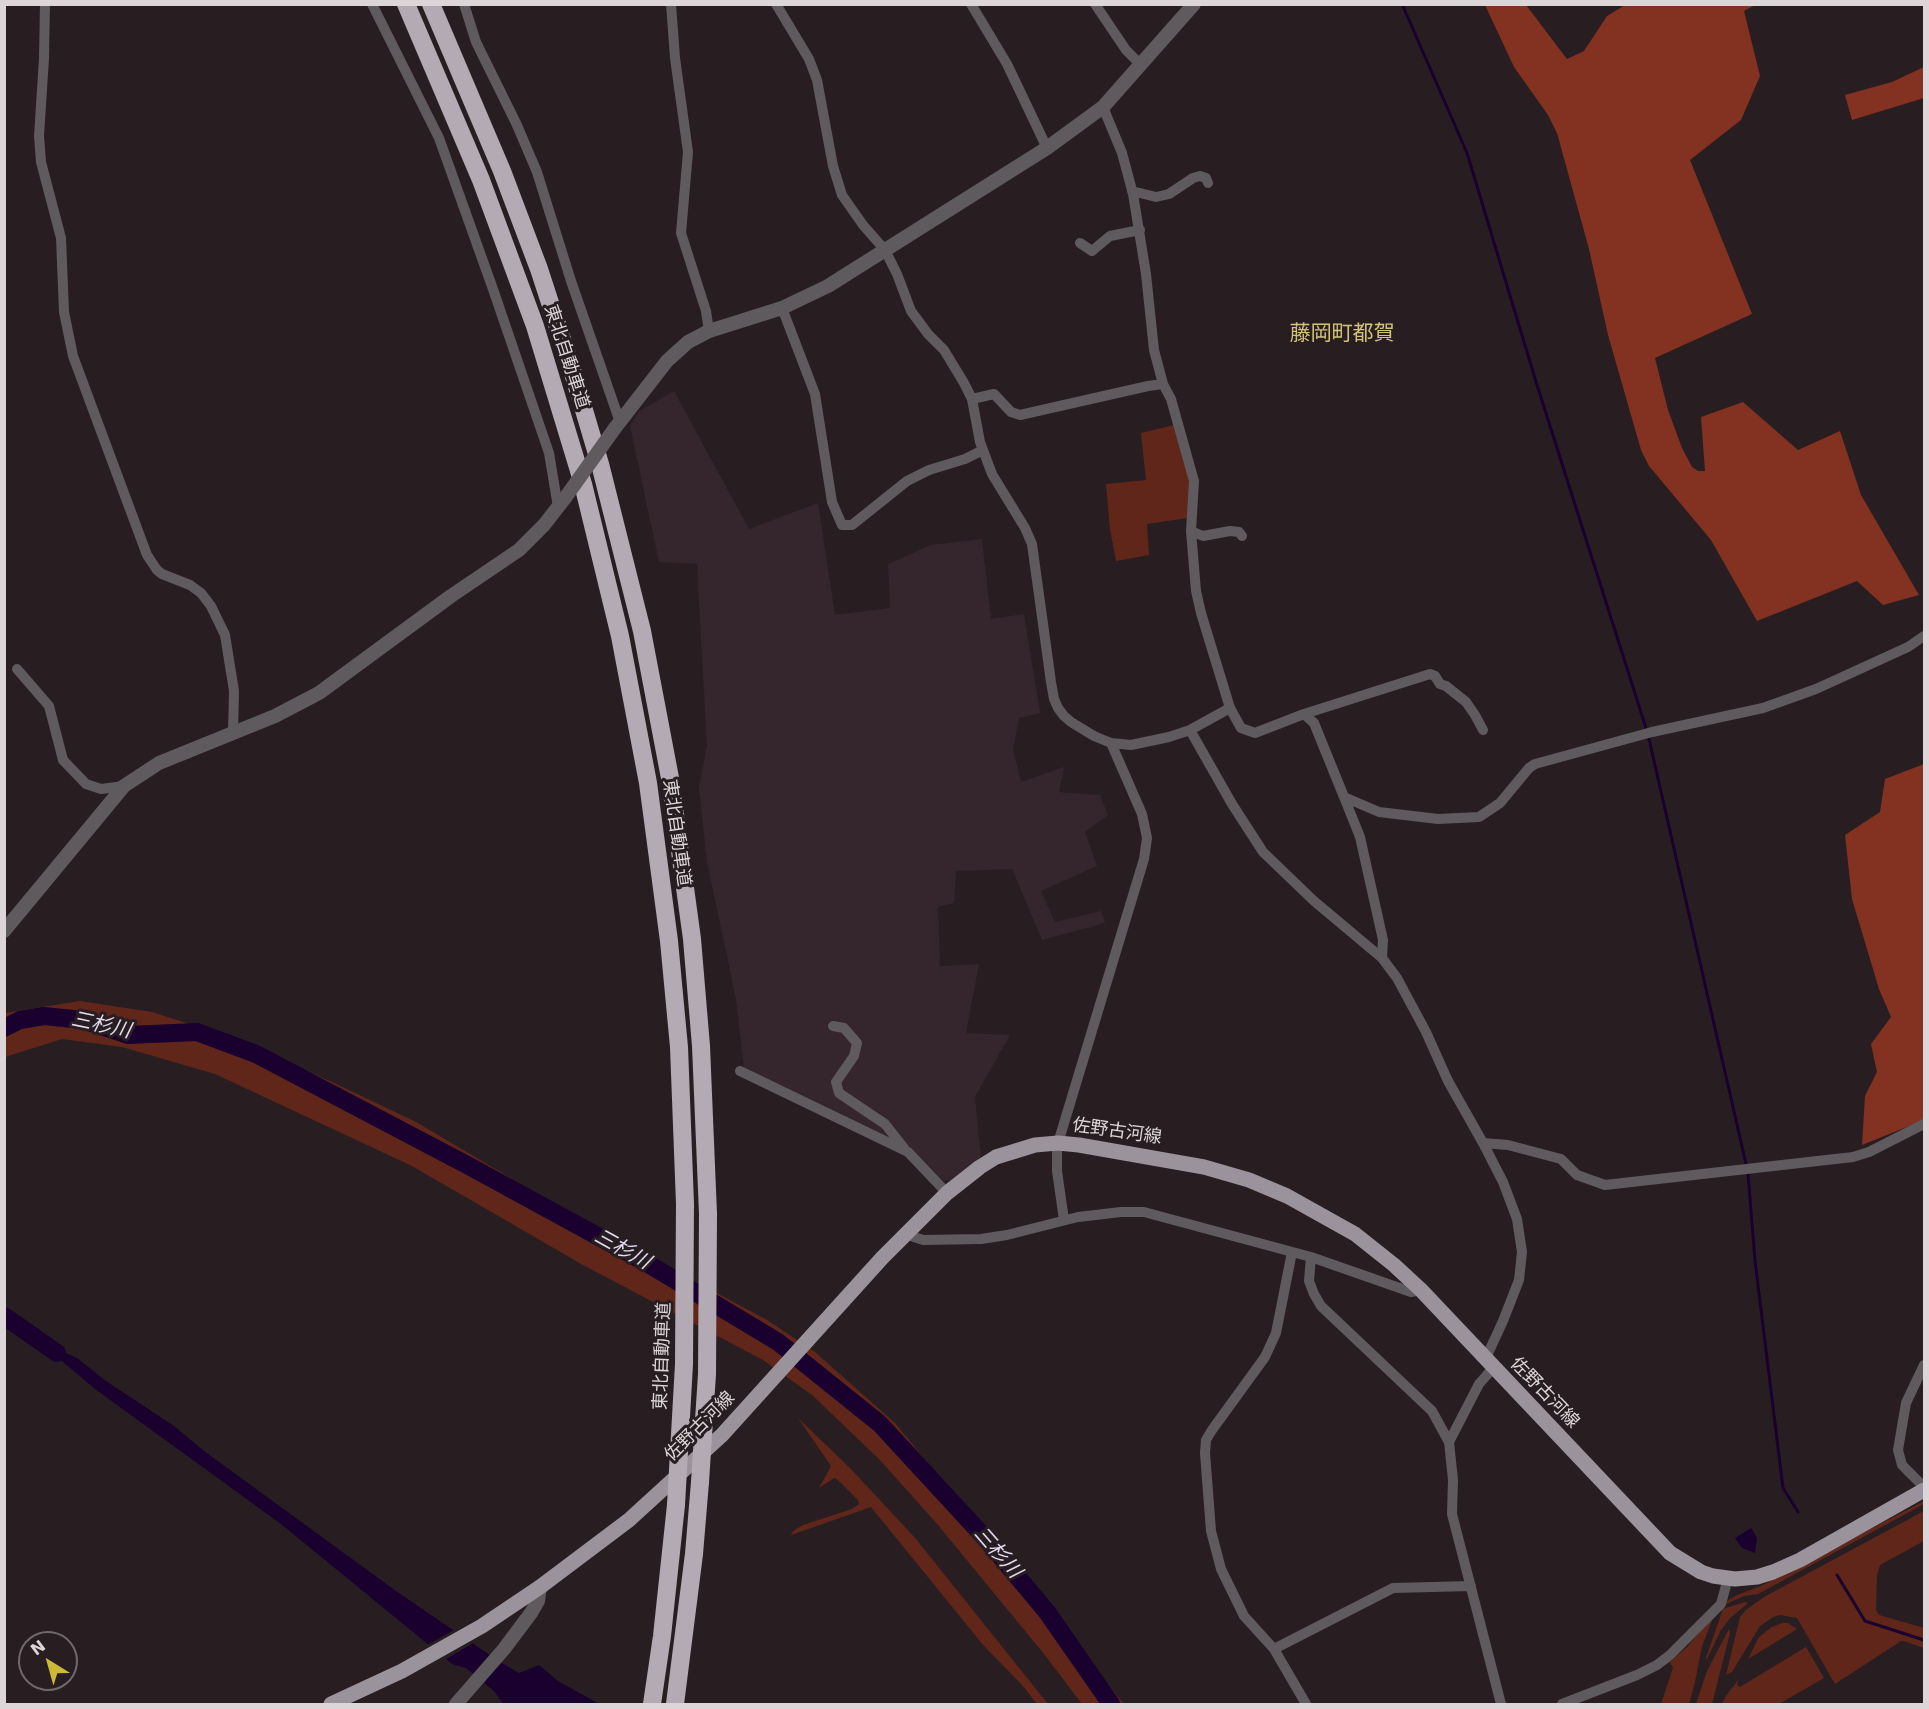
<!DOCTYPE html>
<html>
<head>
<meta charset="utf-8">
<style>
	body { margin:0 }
	#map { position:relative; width:1929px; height:1709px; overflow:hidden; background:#281e22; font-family:"DejaVu Sans",sans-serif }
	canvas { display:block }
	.frame { position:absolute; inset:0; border:6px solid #ddd6d9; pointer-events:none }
	.north { position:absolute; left:18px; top:1631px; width:60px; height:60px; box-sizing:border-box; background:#281e22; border:2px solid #70686b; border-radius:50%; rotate:323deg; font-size:16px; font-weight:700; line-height:24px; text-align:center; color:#ddd6d9 }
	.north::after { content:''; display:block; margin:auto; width:21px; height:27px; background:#ccb938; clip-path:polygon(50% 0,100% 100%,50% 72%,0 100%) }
</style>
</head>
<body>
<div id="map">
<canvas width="1929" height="1709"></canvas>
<div class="frame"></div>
<div class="north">N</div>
</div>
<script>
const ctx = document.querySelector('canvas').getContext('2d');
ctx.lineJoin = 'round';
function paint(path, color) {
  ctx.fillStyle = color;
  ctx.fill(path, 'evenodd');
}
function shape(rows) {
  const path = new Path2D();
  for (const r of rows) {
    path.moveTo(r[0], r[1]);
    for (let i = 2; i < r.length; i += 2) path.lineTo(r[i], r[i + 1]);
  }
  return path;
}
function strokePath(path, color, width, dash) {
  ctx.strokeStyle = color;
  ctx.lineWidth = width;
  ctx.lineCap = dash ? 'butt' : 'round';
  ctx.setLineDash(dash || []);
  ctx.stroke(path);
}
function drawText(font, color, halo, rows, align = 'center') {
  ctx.font = font + ' "DejaVu Sans","Noto Sans JP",sans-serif';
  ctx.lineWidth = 6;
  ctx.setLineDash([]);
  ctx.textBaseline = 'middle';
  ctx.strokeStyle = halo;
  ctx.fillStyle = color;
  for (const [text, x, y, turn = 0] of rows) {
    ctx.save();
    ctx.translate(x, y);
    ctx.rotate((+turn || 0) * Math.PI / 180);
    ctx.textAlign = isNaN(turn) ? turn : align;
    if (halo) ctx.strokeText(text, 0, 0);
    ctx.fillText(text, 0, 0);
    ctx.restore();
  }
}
const built = shape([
	[674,391,749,529,818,503,835,615,890,608,888,564,931,545,982,539,991,619,1024,614,1040,713,1019,718,1013,750,1021,782,1064,767,1059,792,1100,795,1108,815,1085,832,1097,866,1041,891,1055,922,1101,911,1105,923,1042,940,1012,869,956,871,954,903,938,907,940,966,979,964,966,1033,1010,1035,975,1097,981,1158,951,1180,944,1181,909,1147,744,1069,736,999,707,862,699,787,707,746,697,564,659,562,630,426,639,411]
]);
const green = shape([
	[1174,425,1190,478,1188,518,1147,524,1149,555,1116,561,1110,529,1106,484,1146,480,1141,433],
	[80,1001,152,1012,230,1037,332,1082,416,1122,595,1228,767,1320,815,1352,895,1423,1124,1704,1082,1704,1044,1654,938,1525,879,1459,812,1395,763,1360,583,1265,412,1166,215,1074,122,1047,62,1039,5,1057,5,1013],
	[798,1418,851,1469,916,1539,1048,1704,1037,1704,1023,1686,984,1646,871,1507,791,1535,793,1531,803,1525,852,1509,859,1504,858,1500,837,1479,834,1478,819,1488,831,1466],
	[1924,1501,1924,1504,1758,1594,1744,1596,1726,1604,1726,1602,1735,1596,1763,1585],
	[1924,1511,1924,1541,1880,1565,1877,1575,1876,1610,1879,1615,1924,1628,1924,1648,1904,1641,1901,1641,1835,1684,1797,1618,1780,1615,1773,1617,1760,1626,1732,1672,1726,1675,1740,1617,1746,1610,1764,1597],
	[1745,1602,1748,1603,1730,1618,1721,1630,1707,1659,1706,1658,1723,1609],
	[1715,1613,1702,1646,1695,1682,1689,1704,1661,1704,1673,1668,1670,1662,1688,1646],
	[1782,1623,1788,1623,1797,1629,1748,1659,1759,1637,1772,1627],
	[1729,1629,1730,1633,1712,1704,1696,1704,1707,1671],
	[1806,1647,1824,1678,1779,1704,1722,1704,1726,1696,1738,1680,1737,1685,1740,1687]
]);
const forest = shape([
	[1485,5,1526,5,1567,59,1584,51,1607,16,1625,5,1755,5,1744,11,1760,76,1741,120,1690,160,1752,314,1655,358,1668,410,1682,448,1692,467,1698,471,1705,471,1701,417,1743,402,1798,450,1840,431,1861,495,1919,595,1883,605,1857,581,1757,621,1711,540,1649,466,1641,450,1608,335,1589,249,1557,133,1548,115,1514,67],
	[1924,67,1924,98,1852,120,1845,95,1892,82],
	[1924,764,1924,1120,1862,1145,1865,1096,1877,1072,1871,1044,1891,1017,1879,989,1852,899,1845,835,1880,812,1885,779]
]);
const water = shape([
	[37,1340,77,1358,106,1381,174,1426,204,1451,396,1591,500,1662,519,1673,539,1665,558,1681,599,1704,503,1704,494,1691,466,1668,452,1664,281,1524,95,1389],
	[1751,1528,1757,1538,1755,1553,1742,1548,1735,1538]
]);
const pier = shape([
	[456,1629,475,1642,443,1661,425,1646]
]);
const stream = shape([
	[1402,4,1467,153,1537,385,1646,728],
	[1649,739,1746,1164],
	[1748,1173,1755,1261,1783,1488,1798,1512],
	[1837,1575,1865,1621,1924,1640]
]);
const river = shape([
	[4,1028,20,1020,44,1016,83,1020,128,1035,197,1032,256,1054,469,1166,645,1262,778,1342,880,1424,986,1539,1047,1612,1111,1704],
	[4,1316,57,1353]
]);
const minor = shape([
	[45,4,44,58,39,136,41,162,61,238,64,312,73,356,147,555,157,570,162,574,190,585,201,593,211,606,225,635,234,691,233,733],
	[372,4,439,138,494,292,549,453,558,507],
	[464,4,476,42,516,123,537,172,571,281,620,422],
	[671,4,675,58,688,152,681,233,706,311,709,331],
	[776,4,809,59,817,80,833,166,842,195,863,225,885,250,897,274,911,311,928,334,944,350,964,383,972,399,980,442,992,474,1025,528,1032,544,1051,682,1054,699,1058,708,1064,716,1071,722,1094,736,1111,743,1131,745,1169,737,1190,730,1230,708],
	[971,4,1007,64,1047,148],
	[1095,4,1126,50,1141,65],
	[1103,107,1122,153,1133,194,1146,274,1154,350,1163,384,1171,399,1194,481,1191,531,1196,591,1201,613,1230,708,1241,728,1255,733,1304,714,1314,723,1344,797],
	[1132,191,1156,197,1169,194,1193,178,1200,176,1206,178,1208,183],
	[1080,243,1092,251,1110,236,1140,230],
	[782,308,815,394,832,502,842,525,852,525,907,481,929,470,965,459,983,450],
	[972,399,994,394,1011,412,1020,415,1148,386,1163,384],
	[1191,531,1203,536,1230,531,1239,532,1242,536],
	[17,669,49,706,63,760,86,784,101,789,124,786],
	[1304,714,1430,674,1435,676,1440,684,1446,686,1466,702,1475,715,1483,730],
	[1190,730,1232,804,1263,852,1314,901,1382,958,1397,978,1426,1032,1448,1081,1483,1143,1503,1182,1517,1219,1522,1252,1519,1280,1503,1321,1485,1360],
	[1382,958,1383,940,1360,837,1344,797,1379,812,1438,819,1479,817,1500,803,1529,768,1535,764,1652,732,1763,708,1816,689,1908,647,1924,636],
	[833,1026,844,1028,857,1043,854,1056,836,1082,839,1093,885,1124,904,1148],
	[740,1071,908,1152,947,1193],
	[1483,1143,1508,1145,1561,1159,1577,1175,1605,1185,1853,1157,1869,1152,1924,1124],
	[1064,1220,1057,1171,1057,1152,1058,1143,1144,859,1147,838,1142,814,1111,743],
	[905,1234,923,1240,981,1239,1007,1235,1078,1217,1121,1212,1144,1212,1311,1257,1411,1292,1421,1290],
	[1292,1252,1276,1333,1265,1357,1212,1430,1206,1440,1205,1453,1211,1531,1221,1569,1244,1616,1274,1649,1306,1704],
	[1311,1257,1309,1281,1314,1294,1321,1306,1432,1411,1449,1442,1453,1480,1452,1514,1501,1704],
	[1924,1365,1906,1403,1898,1450,1902,1465,1924,1487],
	[1449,1442,1479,1384,1493,1368],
	[1274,1649,1393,1588,1471,1586],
	[1562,1704,1637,1675,1657,1665,1670,1655,1721,1604,1728,1578]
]);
const tertiary = shape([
	[615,428,667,361,688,342,709,331,782,308,828,286,1047,148,1103,107,1194,4],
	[4,931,124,786,159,763,275,716,319,693,451,596,519,550,544,525,565,498],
	[456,1704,504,1649,531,1613,538,1601,540,1587]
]);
const primary = shape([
	[331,1704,402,1671,482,1626,540,1587,629,1520,722,1435,882,1258,947,1193,980,1167,996,1157,1035,1145,1058,1143,1079,1145,1204,1167,1249,1180,1287,1196,1355,1234,1394,1265,1421,1290,1670,1553,1701,1572,1713,1576,1735,1579,1757,1577,1773,1572,1800,1560,1924,1490]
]);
const motorway = shape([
	[406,4,481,180,535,326,583,484,620,636,648,783,669,941,679,1047,685,1204],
	[431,4,502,171,539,269,573,373,600,464,642,631,670,778,692,939,701,1046,708,1214],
	[652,1704,662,1636,676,1505],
	[675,1704,694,1554,700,1482]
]);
const tertiaryBridge = shape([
	[565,498,615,428]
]);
const motorwayBridge = shape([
	[700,1482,707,1374,708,1214],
	[676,1505,684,1364,685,1204]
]);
const streetNames = [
	["東北自動車道",566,357,72],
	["東北自動車道",676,833,82],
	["佐野古河線",1117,1132,8],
	["東北自動車道",663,1356,-88],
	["佐野古河線",1544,1393,46],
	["佐野古河線",700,1427,-45]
];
const waterNames = [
	["三杉川",101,1026,12],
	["三杉川",622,1250,29],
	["三杉川",997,1553,49]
];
const quarterNames = [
	["藤岡町都賀",1342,335]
];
paint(built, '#35252d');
paint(green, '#61261a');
paint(forest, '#833120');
paint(water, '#19002f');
paint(pier, '#281e22');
strokePath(stream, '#19002f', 3);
strokePath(river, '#19002f', 18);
strokePath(minor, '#5e5a5e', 10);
strokePath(tertiary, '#5e5a5e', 14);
strokePath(primary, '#9b939b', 15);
strokePath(motorway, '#b4aab3', 18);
strokePath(tertiaryBridge, '#5e5a5e', 14);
strokePath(motorwayBridge, '#b4aab3', 18);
drawText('18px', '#ddd6d9', '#281e22', streetNames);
drawText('italic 20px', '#e3dbef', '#281e22', waterNames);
drawText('21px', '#d0c375', '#281e22', quarterNames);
</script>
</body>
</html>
